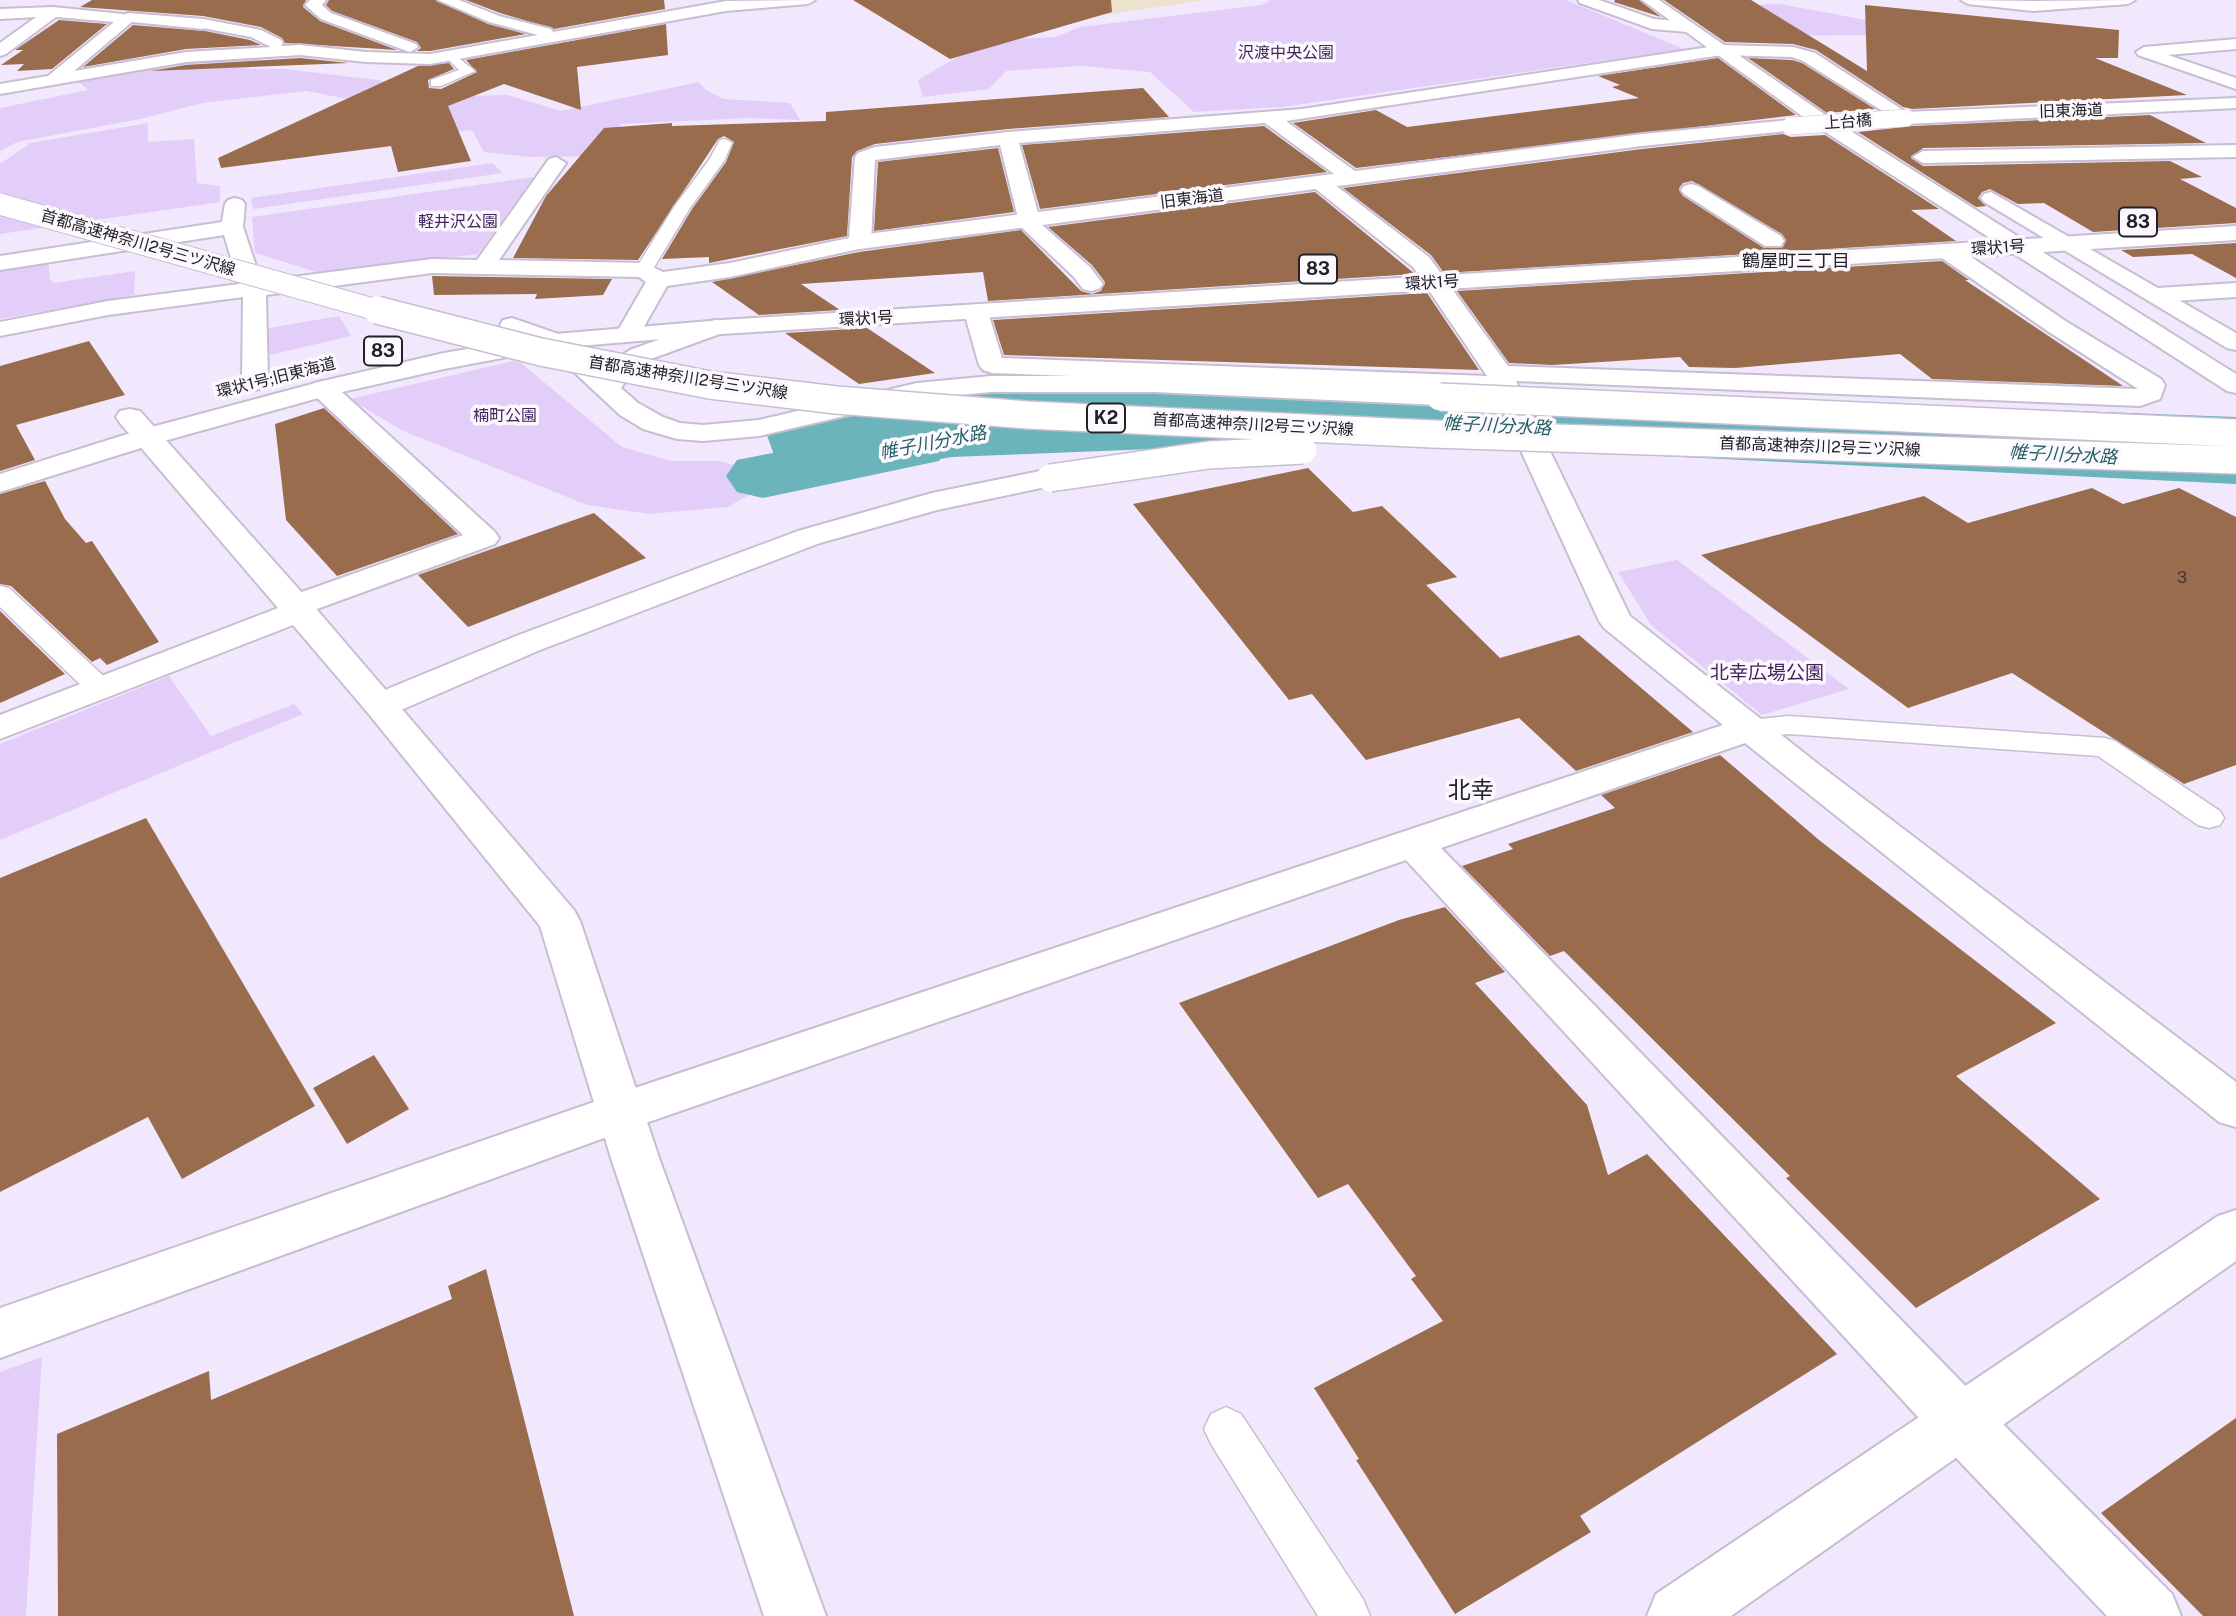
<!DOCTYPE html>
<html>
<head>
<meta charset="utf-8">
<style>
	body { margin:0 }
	canvas { display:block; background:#f2e8fd }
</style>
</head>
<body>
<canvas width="2236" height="1616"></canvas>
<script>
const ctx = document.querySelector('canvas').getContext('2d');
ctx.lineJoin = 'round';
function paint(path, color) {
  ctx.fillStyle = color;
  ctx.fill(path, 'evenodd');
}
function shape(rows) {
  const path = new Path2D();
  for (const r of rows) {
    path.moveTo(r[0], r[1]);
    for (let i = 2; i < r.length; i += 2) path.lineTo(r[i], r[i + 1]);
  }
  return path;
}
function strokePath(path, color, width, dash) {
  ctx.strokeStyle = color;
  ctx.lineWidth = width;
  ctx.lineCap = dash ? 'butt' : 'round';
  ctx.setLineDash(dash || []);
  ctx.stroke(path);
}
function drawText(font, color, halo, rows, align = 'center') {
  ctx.font = font + ' "Public Sans","Noto Sans JP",sans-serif';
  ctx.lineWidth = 7;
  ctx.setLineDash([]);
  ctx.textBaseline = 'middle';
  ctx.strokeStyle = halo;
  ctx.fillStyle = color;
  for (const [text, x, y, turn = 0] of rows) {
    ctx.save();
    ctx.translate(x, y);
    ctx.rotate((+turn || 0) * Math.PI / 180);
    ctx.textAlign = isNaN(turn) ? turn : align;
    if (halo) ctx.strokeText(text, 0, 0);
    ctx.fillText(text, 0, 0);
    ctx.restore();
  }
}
const education = shape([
	[1000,0,1206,0,1000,30]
]);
const green = shape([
	[1272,0,1566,0,1684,49,1282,107,1194,112,1150,72,1081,66,1006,71,989,89,923,97,918,80,987,40,1056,37,1080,27,1261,5],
	[1780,4,1866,20,1867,35,1754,36,1707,6],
	[263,56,248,69,285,69,377,80,473,96,508,95,561,111,699,82,706,90,723,99,790,103,800,120,748,118,621,124,597,156,530,157,484,152,472,130,440,134,395,108,306,91,203,103,140,119,17,142,0,151,0,108,88,90,74,78,160,64],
	[148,123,148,142,194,139,197,183,220,186,220,202,0,234,0,164,30,143],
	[492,163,503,173,253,209,251,198],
	[534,177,478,254,323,274,255,253,252,217],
	[48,261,50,279,53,283,135,271,134,295,0,319,0,268],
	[339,316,351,336,270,355,263,329],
	[513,361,521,363,622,447,671,461,719,461,748,469,758,490,728,507,649,514,587,505,401,430,350,399],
	[1677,560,1849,689,1762,715,1651,625,1618,572],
	[169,676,211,736,294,704,303,714,0,840,0,744],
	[42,1357,26,1616,0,1616,0,1372]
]);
const water = shape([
	[1032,372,2236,417,2236,484,1353,441,952,457,785,485,761,419]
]);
const river = shape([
	[914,425,939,431,950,446,939,461,763,498,737,492,726,476,737,460,914,425]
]);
const building = shape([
	[92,0,306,0,303,7,320,21,397,50,285,43,282,38,261,27,203,16,80,7],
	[329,0,436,0,488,24,526,34,430,51,417,51,421,48,417,42,332,11,326,5],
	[466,0,664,0,665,9,554,29,500,13],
	[853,0,1111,0,1112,12,950,59],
	[1615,0,1639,0,1661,17,1614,2],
	[1664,0,1751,0,1867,71,1865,5,2119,30,2118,58,2095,58,2187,95,1912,109,1903,107,1816,50,1793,44,1725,42],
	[59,20,107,24,52,69,17,71,24,64,1,65,23,50,15,50],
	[666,24,668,55,577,67,581,110,504,84,448,106,471,161,398,172,391,146,221,168,218,158,418,66,449,63,454,69,428,80,429,88,441,89,477,72,466,60],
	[133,25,205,31,250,40,261,45,186,49,83,67],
	[300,58,349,63,151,71,186,65],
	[1718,58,1796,115,1356,168,1293,123,1376,110,1407,127,1639,98,1612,87,1620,85,1598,76],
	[1748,58,1792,60,1802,63,1875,109,1827,113],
	[1143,88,1169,117,1008,129,875,144,857,151,852,157,847,236,709,263,709,257,662,259,692,209,726,162,734,142,724,136,718,139,638,260,513,258,546,196,604,128,672,123,672,126,826,121,826,112],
	[2150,115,2206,143,1923,148,1911,158,1923,166,2170,161,2202,177,2180,179,2236,208,2236,223,2093,232,2044,203,2018,204,1990,189,1982,192,1978,198,1986,206,1976,207,1858,132,1913,126],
	[1264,126,1327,172,1040,209,1022,145],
	[1783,134,1791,137,1825,135,1939,209,1911,210,1956,241,1444,273,1431,255,1343,188,1642,149],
	[1692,181,1782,234,1786,240,1783,247,1764,248,1683,196,1679,188,1683,183],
	[998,148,1014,212,874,231,878,162],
	[1315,192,1415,274,988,301,983,272,801,284,840,310,759,315,712,282,859,252,1021,230,1081,291,1092,294,1101,291,1105,282,1092,265,1048,227],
	[2236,243,2236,278,2192,254,2133,257,2121,250],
	[1942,261,1969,280,1965,280,2123,386,1932,379,1900,354,1735,368,1689,367,1680,357,1553,365,1509,363,1457,291],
	[432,276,612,279,603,295,535,299,537,294,434,295],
	[1427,293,1479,370,1004,355,993,320],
	[867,328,935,373,859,384,785,333],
	[89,341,125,395,16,425,35,460,0,471,0,366],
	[324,408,458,534,337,576,286,520,275,424],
	[1308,468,1353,512,1382,506,1457,577,1426,585,1500,658,1579,635,1693,732,1576,771,1519,718,1366,760,1312,694,1289,700,1133,504],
	[45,481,65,519,86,543,92,541,159,642,107,665,100,658,92,662,11,586,0,584,0,494],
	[2092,488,2123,504,2179,488,2236,517,2236,765,2184,784,2012,673,1908,708,1701,555,1924,496,1968,523],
	[594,513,646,558,468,627,418,575],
	[0,611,65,674,0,703],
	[1720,755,1819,840,2056,1023,1956,1076,2100,1199,1916,1308,1786,1178,1790,1176,1564,951,1550,956,1462,866,1513,849,1508,844,1615,808,1601,795],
	[146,818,315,1106,182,1179,148,1117,0,1192,0,878],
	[1445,907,1505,972,1475,983,1587,1105,1608,1175,1647,1154,1837,1354,1580,1516,1591,1532,1455,1614,1356,1460,1359,1459,1314,1388,1443,1321,1411,1279,1416,1276,1348,1184,1318,1198,1179,1003,1399,920],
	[374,1055,409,1109,347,1144,313,1088],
	[486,1269,574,1616,58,1616,57,1434,209,1371,211,1400,452,1299,448,1286],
	[2236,1418,2236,1616,2203,1616,2101,1513]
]);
const service = shape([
	[451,52,475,71,441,86,431,86,431,80,459,70,445,56,451,52],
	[725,139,732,143,724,161,690,208,650,274,638,274,635,270,674,207,709,160,720,140,725,139],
	[0,586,9,588,111,683,115,689,111,695,101,697,91,695,0,607,0,586],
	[1789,716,2105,738,2115,741,2220,811,2224,818,2220,825,2209,828,2198,825,2098,756,1789,734,1749,738,1739,735,1735,729,1739,723,1749,720,1789,716],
	[1226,1407,1241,1414,1363,1599,1370,1616,1318,1616,1211,1444,1204,1429,1211,1414,1226,1407]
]);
const pedestrian = shape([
	[128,13,203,19,211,24,203,29,123,21,120,18,128,13]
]);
const minor = shape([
	[310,0,326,0,322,5,331,13,416,44,418,47,410,52,404,50,321,19,305,5,310,0],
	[438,0,459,0,499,16,551,29,553,32,726,1,815,0,808,4,726,11,430,64,366,62,300,55,186,62,0,94,0,84,48,76,114,22,56,17,6,54,0,56,0,43,36,17,0,19,0,9,53,7,133,15,136,18,133,21,74,71,186,52,271,47,251,37,197,27,195,24,197,21,203,19,261,30,281,40,283,43,281,46,300,45,366,52,430,54,538,35,489,22,438,0],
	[1578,0,1599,0,1654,19,1688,22,1696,27,1688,32,1652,29,1580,3,1578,0],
	[1961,0,2033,1,2135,0,2128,4,2033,11,1968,4,1961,0],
	[2236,39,2236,49,2168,55,2236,78,2236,89,2138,55,2136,52,2144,47,2236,39],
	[1722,45,1793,47,1815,53,1915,118,1906,124,1900,122,1803,61,1792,57,1722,55,1286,121,1359,174,1362,178,1359,182,1352,184,1345,182,1265,123,1019,143,1041,224,1090,267,1099,279,1103,284,1099,289,1091,291,1083,289,1074,277,1020,226,1000,145,875,160,871,242,868,247,730,277,667,286,637,339,628,341,619,339,616,334,646,282,639,277,432,273,266,295,268,382,264,388,255,390,246,388,242,382,243,297,108,315,0,336,0,322,108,301,239,284,224,235,0,270,0,256,222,222,225,204,228,200,235,198,242,200,245,204,243,227,261,281,432,259,477,260,549,159,556,157,566,163,499,260,644,263,663,272,730,263,849,238,855,157,858,153,875,147,1008,132,1302,109,1722,45],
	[2236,145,2236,157,1923,163,1913,157,1923,151,2236,145],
	[1319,176,1326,178,1429,257,1508,366,2138,389,2049,332,1939,256,1936,251,1939,246,1947,244,1955,246,2067,322,2161,379,2165,385,2160,399,2140,406,1516,381,1630,616,1822,767,2236,1082,2236,1127,2219,1122,1745,743,1441,848,1981,1402,2172,1594,2181,1616,2107,1616,1941,1442,1406,860,637,1126,0,1358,0,1308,620,1093,1723,725,1604,628,1599,621,1494,392,992,373,983,370,979,365,964,312,968,307,976,305,984,307,988,312,1002,358,1487,376,1413,267,1312,186,1309,182,1312,178,1319,176],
	[1691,184,1698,186,1781,236,1784,241,1781,246,1765,246,1684,194,1681,190,1684,186,1691,184],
	[2236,283,2236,297,2158,302,2150,300,2146,295,2150,290,2158,288,2236,283],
	[323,381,332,383,495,532,499,538,495,544,306,613,294,616,282,613,278,606,282,599,463,535,314,395,310,389,314,383,323,381]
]);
const tertiary = shape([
	[1642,0,1659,0,1827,116,2236,374,2236,393,2227,391,1813,124,1642,0],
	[2236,98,2236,108,1906,124,1897,118,1906,112,2236,98],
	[1790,120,1797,122,1799,126,1797,130,1642,146,860,249,852,247,849,242,852,237,860,235,1642,134,1790,120],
	[1991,192,2236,333,2236,350,2227,348,1984,202,1981,198,1984,194,1991,192],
	[130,409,140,411,312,604,574,910,580,921,659,1158,826,1616,764,1616,611,1158,540,926,368,713,293,625,0,739,0,715,278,608,120,423,116,417,120,411,130,409],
	[2236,1210,2236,1261,1731,1616,1647,1616,1656,1594,2218,1216,2236,1210]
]);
const primary = shape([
	[2236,226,2236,240,722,334,555,348,444,369,329,395,157,443,0,492,0,474,137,431,323,381,444,353,555,334,722,320,2236,226]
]);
const motorway = shape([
	[512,318,564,336,605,373,616,359,630,350,707,322,716,320,725,322,728,327,725,332,648,360,634,369,621,388,638,403,663,417,680,423,703,425,759,420,917,383,991,376,1154,376,1440,389,1449,391,1453,397,1449,403,1440,405,1154,392,991,392,917,399,759,436,703,441,677,439,643,429,620,415,546,346,503,330,500,325,503,320,512,318],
	[1050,469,1060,472,1064,478,1060,484,937,510,820,543,540,650,394,713,381,716,368,713,363,705,368,697,516,636,798,531,932,493,1050,469]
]);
const tertiaryBridge = shape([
	[1790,126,1906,118]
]);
const motorwayBridgeFar1 = shape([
	[0,204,384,312]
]);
const motorwayBridge = shape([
	[377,310,541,352,710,385,836,400,1028,415,1432,434,2236,460],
	[1440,397,2236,433],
	[1050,478,1209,455,1303,450]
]);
const farParknames = [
	["沢渡中央公園",1286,53],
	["軽井沢公園",458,222],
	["楠町公園",505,416]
];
const farStreetnames = [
	["旧東海道",2071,111,-2],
	["上台橋",1848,122,-4],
	["旧東海道",1192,199,-7],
	["首都高速神奈川2号三ツ沢線",138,243,16],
	["環状1号",1998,248,-4],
	["環状1号",1432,283,-4],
	["環状1号",866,319,-3],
	["環状1号;旧東海道",276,378,-14],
	["首都高速神奈川2号三ツ沢線",688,378,9],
	["首都高速神奈川2号三ツ沢線",1253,425,3],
	["首都高速神奈川2号三ツ沢線",1820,447,2]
];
const numberNames = [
	["3",2182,578]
];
const shields = [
	[2138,222,38],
	[1318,269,38],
	[383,351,38],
	[1106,418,38]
];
const shieldNames = [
	["83",2138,222],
	["83",1318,269],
	["83",383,351],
	["K2",1106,418]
];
const farNeighbourhoodnames = [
	["鶴屋町三丁目",1796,261]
];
const farWaternames = [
	["帷子川分水路",1497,426,3],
	["帷子川分水路",933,443,-11],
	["帷子川分水路",2063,455,3]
];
const parkNames = [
	["北幸広場公園",1767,673]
];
const quarterNames = [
	["北幸",1471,791]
];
paint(education, '#ece2cd');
paint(green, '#e2cef8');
paint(water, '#6cb4bb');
paint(river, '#6cb4bb');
paint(building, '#996c4d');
strokePath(service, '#c7bed2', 3);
strokePath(pedestrian, '#c7bed2', 4);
strokePath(minor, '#c7bed2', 4);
strokePath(tertiary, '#c7bed2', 4);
strokePath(primary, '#c7bed2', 4);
strokePath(motorway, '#c7bed2', 4);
paint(service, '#fff');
paint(pedestrian, '#fff');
paint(minor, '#fff');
paint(tertiary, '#fff');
paint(primary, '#fff');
paint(motorway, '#fff');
strokePath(tertiaryBridge, '#c7bed2', 18, []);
strokePath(motorwayBridgeFar1, '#c7bed2', 23, []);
strokePath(motorwayBridge, '#c7bed2', 30, []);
strokePath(tertiaryBridge, '#fff', 17);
strokePath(motorwayBridgeFar1, '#fff', 21);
strokePath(motorwayBridge, '#fff', 27);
drawText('16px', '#43235d', '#fbf9fd', farParknames);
drawText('16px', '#232027', '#fbf9fd', farStreetnames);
drawText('16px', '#403330', null, numberNames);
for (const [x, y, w] of shields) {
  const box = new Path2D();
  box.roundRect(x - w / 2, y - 14.5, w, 29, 5);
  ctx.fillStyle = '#fbf9fd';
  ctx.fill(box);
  strokePath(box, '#232027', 2);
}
drawText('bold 18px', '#232027', null, shieldNames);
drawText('18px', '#232027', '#fbf9fd', farNeighbourhoodnames);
drawText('italic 18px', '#225e63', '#fbf9fd', farWaternames);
drawText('19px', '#43235d', '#fbf9fd', parkNames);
drawText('23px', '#232027', '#fbf9fd', quarterNames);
</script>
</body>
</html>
